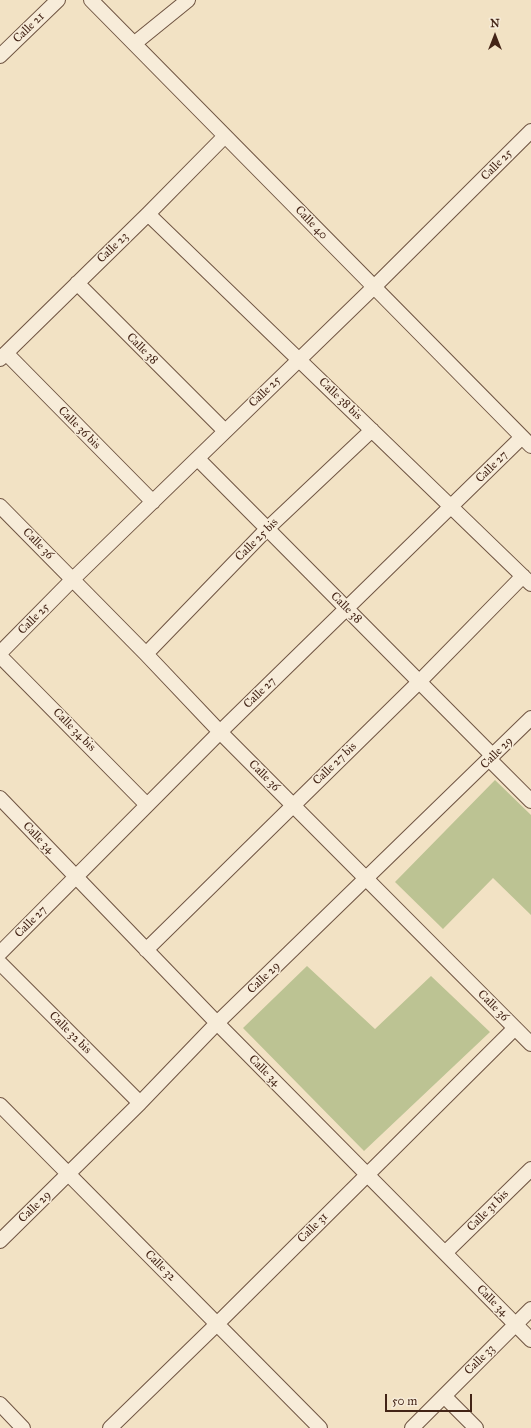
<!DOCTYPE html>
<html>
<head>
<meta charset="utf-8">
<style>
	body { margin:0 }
	#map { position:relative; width:531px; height:1428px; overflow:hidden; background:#f2e2c4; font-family:"IM FELL Great Primer",serif }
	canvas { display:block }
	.north { position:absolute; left:475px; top:16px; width:40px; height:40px; -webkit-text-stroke:3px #f7ecd9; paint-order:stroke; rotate:0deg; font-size:11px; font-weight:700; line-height:16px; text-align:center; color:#432416 }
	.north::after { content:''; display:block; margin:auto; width:14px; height:18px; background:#432416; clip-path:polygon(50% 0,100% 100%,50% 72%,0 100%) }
	.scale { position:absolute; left:385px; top:1394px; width:87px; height:18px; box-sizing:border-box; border:2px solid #432416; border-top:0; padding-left:5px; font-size:12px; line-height:14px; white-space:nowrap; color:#432416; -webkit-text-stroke:3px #f7ecd9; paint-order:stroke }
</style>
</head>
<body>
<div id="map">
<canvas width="531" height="1428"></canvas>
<div class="north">N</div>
<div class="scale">50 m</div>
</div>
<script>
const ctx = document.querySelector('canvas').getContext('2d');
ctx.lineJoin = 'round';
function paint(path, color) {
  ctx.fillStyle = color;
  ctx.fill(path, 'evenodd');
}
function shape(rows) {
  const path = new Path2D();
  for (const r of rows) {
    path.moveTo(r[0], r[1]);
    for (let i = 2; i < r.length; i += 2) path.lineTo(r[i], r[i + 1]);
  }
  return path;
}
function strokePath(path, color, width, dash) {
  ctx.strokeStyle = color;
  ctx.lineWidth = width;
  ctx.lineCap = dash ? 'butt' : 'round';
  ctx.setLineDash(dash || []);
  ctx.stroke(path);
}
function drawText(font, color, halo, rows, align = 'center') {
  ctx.font = font + ' "IM FELL Great Primer",serif';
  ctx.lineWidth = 3;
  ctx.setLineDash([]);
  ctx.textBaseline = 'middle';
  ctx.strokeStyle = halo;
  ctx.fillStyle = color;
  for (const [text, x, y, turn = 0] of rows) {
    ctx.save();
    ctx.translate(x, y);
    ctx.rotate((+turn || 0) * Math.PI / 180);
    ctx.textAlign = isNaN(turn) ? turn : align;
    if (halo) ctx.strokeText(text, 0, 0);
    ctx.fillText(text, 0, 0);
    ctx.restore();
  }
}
const green = shape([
	[495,780,531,815,531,915,493,878,443,929,395,882],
	[307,966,375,1029,431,976,490,1032,364,1151,243,1028]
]);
const minor = shape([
	[91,0,531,446],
	[135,43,188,0],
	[0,56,58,0],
	[148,214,531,584],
	[77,283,225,431],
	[6,353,153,502],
	[0,359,148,214,225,136],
	[198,459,493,756],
	[0,506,146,654,220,732,531,1044],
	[0,653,73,579,373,288,531,131],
	[146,654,267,529,372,430],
	[0,656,147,805],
	[490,760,531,801],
	[0,798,217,1023,531,1340],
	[146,950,419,682,523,576],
	[0,953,220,732,522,437],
	[0,963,140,1103],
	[0,1105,320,1428],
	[0,1241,140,1103,217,1023,531,718],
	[445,1253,531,1169],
	[444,1396,476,1428],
	[0,1404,23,1428],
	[110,1428,217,1324,515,1028],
	[412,1428,531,1309]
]);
const streetNames = [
	["Calle 21",29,28,-44],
	["Calle 25",497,165,-45],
	["Calle 40",311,223,46],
	["Calle 23",113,248,-44],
	["Calle 38",142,349,45],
	["Calle 25",265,392,-44],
	["Calle 38 bis",340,399,44],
	["Calle 36 bis",79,428,45],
	["Calle 27",492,467,-45],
	["Calle 25 bis",257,540,-45],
	["Calle 36",38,544,45],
	["Calle 38",346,608,45],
	["Calle 25",34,619,-45],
	["Calle 27",260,693,-44],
	["Calle 34 bis",74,730,45],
	["Calle 29",497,753,-45],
	["Calle 27 bis",335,764,-44],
	["Calle 36",264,776,45],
	["Calle 34",38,838,46],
	["Calle 27",31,922,-45],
	["Calle 29",264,978,-44],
	["Calle 36",493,1006,45],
	["Calle 32 bis",70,1033,45],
	["Calle 34",264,1071,45],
	["Calle 29",35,1207,-44],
	["Calle 31 bis",488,1211,-45],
	["Calle 31",313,1228,-45],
	["Calle 32",160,1266,45],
	["Calle 34",492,1301,45],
	["Calle 33",480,1360,-45]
];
paint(green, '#bcc393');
strokePath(minor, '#6f5442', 16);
strokePath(minor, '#f7ecd9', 14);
drawText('12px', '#432416', '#f7ecd9', streetNames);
</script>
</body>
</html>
